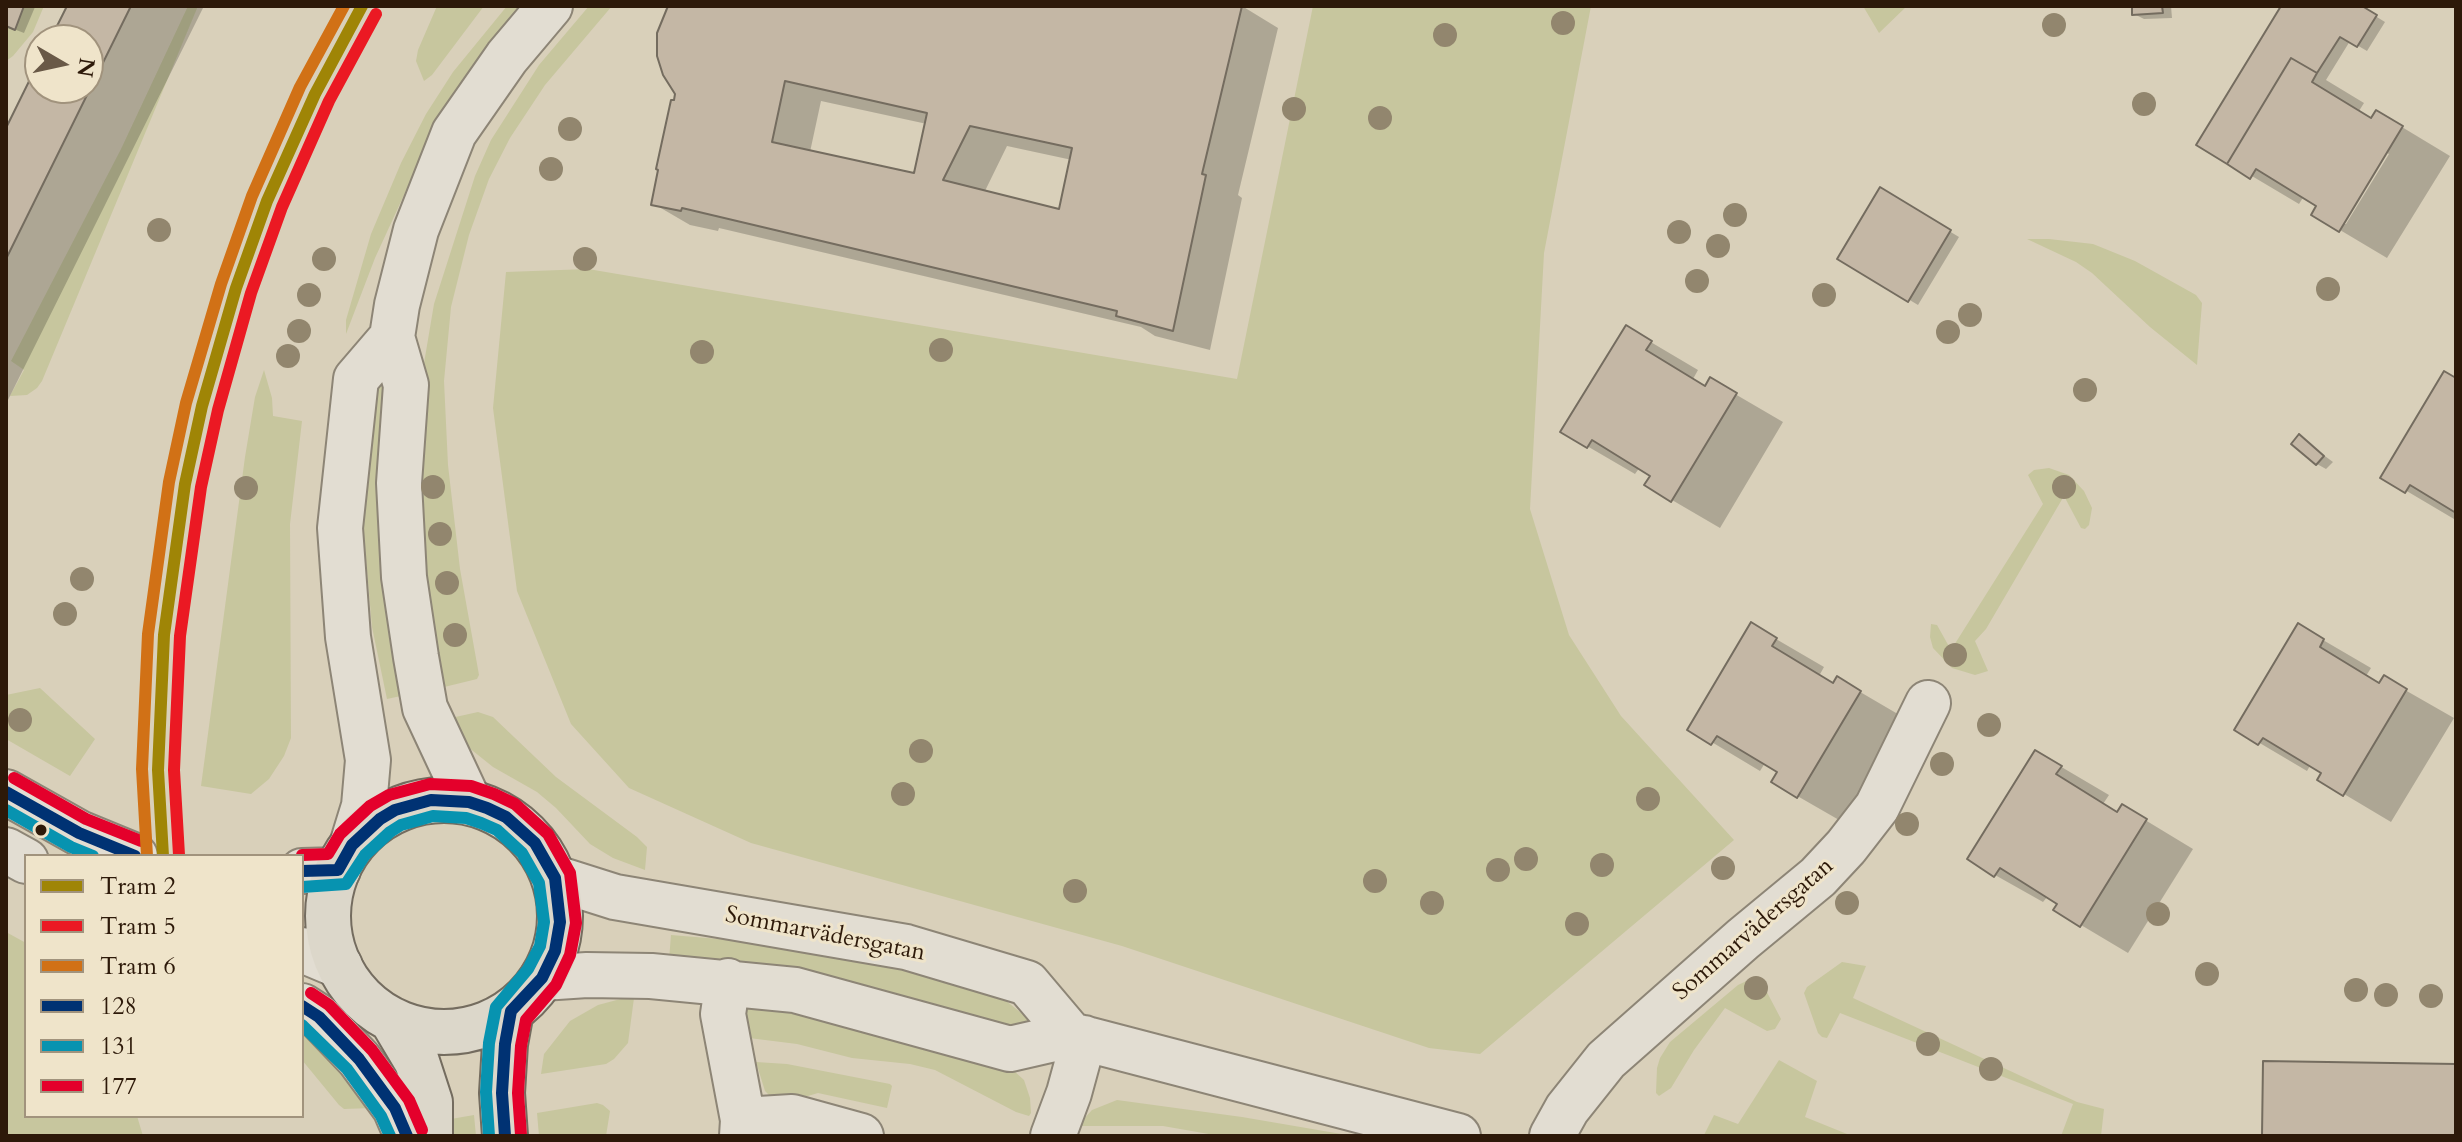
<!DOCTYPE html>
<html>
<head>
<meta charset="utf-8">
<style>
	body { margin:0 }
	#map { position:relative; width:2462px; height:1142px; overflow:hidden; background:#d9d0ba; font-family:Cardo,serif }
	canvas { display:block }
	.frame { position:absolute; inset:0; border:8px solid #2d1909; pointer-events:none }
	.legend { position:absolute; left:24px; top:854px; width:280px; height:264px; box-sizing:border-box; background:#efe4ca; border:2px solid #a1937d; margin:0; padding:10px 14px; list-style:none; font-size:24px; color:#2d1909 }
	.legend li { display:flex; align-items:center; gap:16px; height:40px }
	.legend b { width:40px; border:2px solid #a1937d }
	.north { position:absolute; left:24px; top:24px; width:80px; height:80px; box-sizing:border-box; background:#efe4ca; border:2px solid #a1937d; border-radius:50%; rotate:99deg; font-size:22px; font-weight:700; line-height:32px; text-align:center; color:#2d1909 }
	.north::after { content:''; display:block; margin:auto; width:28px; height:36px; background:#695947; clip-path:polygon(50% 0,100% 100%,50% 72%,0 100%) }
</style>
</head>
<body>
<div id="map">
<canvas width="2462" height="1142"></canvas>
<div class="frame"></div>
<ul class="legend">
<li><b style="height:10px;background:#9f8506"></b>Tram 2</li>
<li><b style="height:10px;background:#eb1923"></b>Tram 5</li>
<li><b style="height:10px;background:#d17116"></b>Tram 6</li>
<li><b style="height:10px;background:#003273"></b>128</li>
<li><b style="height:10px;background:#0793b0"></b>131</li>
<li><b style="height:10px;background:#e4002b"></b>177</li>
</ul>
<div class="north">N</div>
</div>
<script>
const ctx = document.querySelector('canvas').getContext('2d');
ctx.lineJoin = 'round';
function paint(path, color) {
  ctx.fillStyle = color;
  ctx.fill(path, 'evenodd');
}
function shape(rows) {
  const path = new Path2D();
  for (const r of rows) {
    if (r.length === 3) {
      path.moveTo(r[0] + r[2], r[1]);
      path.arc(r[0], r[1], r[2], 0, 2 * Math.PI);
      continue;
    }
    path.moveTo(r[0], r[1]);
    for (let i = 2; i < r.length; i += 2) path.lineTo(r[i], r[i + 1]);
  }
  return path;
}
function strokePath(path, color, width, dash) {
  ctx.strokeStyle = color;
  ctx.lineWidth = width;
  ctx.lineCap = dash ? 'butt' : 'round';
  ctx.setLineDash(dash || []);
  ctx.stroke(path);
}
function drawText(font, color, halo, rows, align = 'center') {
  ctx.font = font + ' Cardo,serif';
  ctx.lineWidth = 6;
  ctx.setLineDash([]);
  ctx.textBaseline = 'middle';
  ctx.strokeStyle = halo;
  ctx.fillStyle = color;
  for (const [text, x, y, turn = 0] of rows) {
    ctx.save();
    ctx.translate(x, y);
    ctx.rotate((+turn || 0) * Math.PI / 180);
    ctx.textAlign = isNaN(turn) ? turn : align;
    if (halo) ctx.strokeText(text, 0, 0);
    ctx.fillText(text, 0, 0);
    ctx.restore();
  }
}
const green = shape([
	[6,6,44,6,33,32,13,56,6,61],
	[188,6,198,6,42,381,37,388,27,395,10,396,24,370,11,361,121,149],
	[437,6,484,6,432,75,424,81,416,61,418,50],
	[507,6,521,6,438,121,375,258,346,334,346,320,371,234,401,163,426,114,453,72],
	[589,6,612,6,545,85,510,138,489,179,469,235,451,307,444,381,448,465,460,569,479,675,477,679,436,689,414,546,422,375,434,304,475,176,491,140,539,65],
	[1313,6,1591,6,1544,253,1530,509,1569,635,1621,716,1734,840,1480,1054,1429,1048,1122,946,751,843,629,788,571,724,517,591,493,408,506,272,588,269,1237,379],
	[1863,6,1907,6,1879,33],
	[2027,239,2049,239,2093,244,2135,261,2196,295,2202,303,2197,365,2150,327,2092,273,2076,262],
	[378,361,397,364,410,694,387,699,372,627,364,537,364,485],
	[264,370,272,398,273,416,302,421,290,524,291,738,284,756,269,779,251,794,201,786,245,457,255,397],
	[2049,468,2069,475,2084,491,2092,508,2089,525,2085,529,2081,528,2064,496,1986,629,1975,641,1988,671,1975,675,1952,668,1933,648,1930,637,1931,624,1937,625,1951,650,2043,504,2028,475,2034,470],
	[40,688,95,739,70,776,6,739,6,695],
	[478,712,493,717,556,777,637,837,647,847,645,870,613,858,590,844,556,808,537,792,493,767,463,743,451,718],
	[6,932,26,943,26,1116,137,1116,143,1136,6,1136],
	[671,935,768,943,875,962,1005,1000,1035,1024,1038,1035,669,960],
	[1842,962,1866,966,1853,998,2077,1102,2104,1109,2101,1136,2061,1136,2073,1104,1840,1013,1827,1038,1822,1037,1818,1033,1804,993,1807,987],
	[1755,977,1760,979,1781,1019,1775,1029,1767,1031,1725,1008,1694,1050,1671,1088,1659,1096,1656,1093,1657,1068,1660,1058,1670,1042,1738,985],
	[628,997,634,998,628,1043,614,1059,606,1064,541,1074,544,1054,570,1021,598,1005],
	[757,1000,1004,1062,1024,1080,1030,1098,1031,1113,1029,1116,1016,1112,935,1070,910,1064,852,1058,797,1044,749,1038,744,1020,746,1004],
	[302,1026,372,1108,344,1109,339,1105,302,1060],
	[1779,1060,1817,1081,1805,1117,1852,1136,1704,1135,1714,1115,1738,1124],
	[756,1062,787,1064,890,1084,892,1086,887,1108,818,1093,791,1101,773,1099,765,1091],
	[1117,1100,1242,1117,1353,1136,1220,1136,1163,1126,1082,1126,1081,1122,1092,1110],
	[597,1103,603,1105,610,1111,606,1136,539,1136,537,1113],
	[474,1115,476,1136,452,1136,451,1119]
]);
const shadow = shape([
	[6,6,35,7,24,33,6,26],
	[68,6,204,6,6,404,6,132,40,63,40,88,88,88,88,40,52,40],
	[671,6,1242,6,1278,28,1238,195,1242,198,1210,350,1155,336,1141,327,719,228,718,231,690,225,654,204,676,103],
	[821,101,927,124,915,176,810,152],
	[1007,146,1072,160,1060,212,984,193],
	[2134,6,2171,6,2172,18,2144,19,2134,14],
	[2283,6,2359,6,2385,22,2367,51,2350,41,2326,80,2364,103,2359,111,2372,119,2377,112,2450,156,2387,258,2340,230,2319,205,2304,196,2299,204,2198,144],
	[2385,152,2389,154,2346,224,2341,224],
	[1881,190,1959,237,1918,305,1840,258],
	[1627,328,1698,370,1693,379,1707,387,1711,380,1783,422,1720,528,1672,500,1653,475,1640,467,1635,474,1563,432],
	[2456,380,2456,516,2454,519,2383,477],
	[2299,437,2333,462,2326,469,2317,464],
	[1752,625,1824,667,1819,676,1834,685,1838,679,1908,720,1846,824,1773,782,1780,772,1765,763,1760,771,1690,729],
	[2299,626,2371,668,2366,676,2380,684,2384,678,2454,718,2391,822,2344,794,2324,772,2311,764,2307,771,2236,729],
	[2036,752,2109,795,2103,804,2118,813,2122,806,2193,849,2128,953,2081,925,2060,903,2048,896,2043,902,1995,875]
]);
const building = shape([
	[6,6,24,6,15,30,6,26,6,6],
	[67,6,131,6,6,259,6,128,40,59,40,88,88,88,88,40,50,40,67,6],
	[668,6,1242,6,1202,174,1206,175,1173,331,1116,316,1117,311,682,208,681,211,651,205,658,170,656,169,671,100,674,100,675,94,663,75,657,56,657,33,668,6],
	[785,81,927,113,914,173,772,142,785,81],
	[970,126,1072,148,1059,209,943,180,970,126],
	[2132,6,2162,6,2163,13,2132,15,2132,6],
	[2281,6,2362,6,2377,15,2357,47,2340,37,2317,73,2291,58,2227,164,2196,145,2281,6],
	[2291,58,2317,73,2312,82,2371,118,2376,110,2403,126,2339,232,2311,215,2316,206,2256,169,2250,179,2227,164,2291,58],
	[1880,187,1951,230,1908,302,1837,259,1880,187],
	[1626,325,1652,341,1646,350,1705,386,1710,377,1737,393,1671,502,1644,485,1650,476,1592,440,1587,448,1560,432,1626,325],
	[2444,371,2456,378,2456,513,2410,485,2405,493,2380,478,2444,371],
	[2299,434,2324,456,2316,465,2291,444,2299,434],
	[1751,622,1777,638,1772,646,1833,683,1837,676,1861,691,1797,798,1771,782,1777,772,1717,736,1711,745,1687,730,1751,622],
	[2298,623,2324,639,2320,647,2379,683,2384,675,2407,689,2343,796,2317,780,2321,773,2263,738,2258,745,2234,730,2298,623],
	[2035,750,2062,766,2056,774,2117,812,2122,804,2147,819,2080,927,2053,910,2057,904,2000,868,1994,877,1967,859,2035,750],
	[2263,1061,2456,1064,2456,1136,2262,1136,2263,1061]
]);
const minor = shape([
	[6,792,79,833,135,856],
	[469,802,425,708,416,657,404,577,399,483,406,385,392,337,397,305,416,230,454,133,507,57,550,6],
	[352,845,364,806,368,760,348,637,340,528,356,379,392,337],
	[6,850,26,861],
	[302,871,338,870],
	[555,878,615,897,906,947,1027,983,1071,1035],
	[302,950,340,966],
	[542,978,587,975,651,976,795,990,1010,1049,1071,1035,1458,1136],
	[728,981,723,1014,743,1120,742,1136],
	[302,1006,319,1017,359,1059,395,1108,407,1136],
	[743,1120,792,1117,861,1136],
	[1053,1136,1069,1093,1084,1038],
	[1552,1136,1567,1109,1606,1060,1743,939,1818,877,1846,847,1877,807,1928,703]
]);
const major = shape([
	[444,916,116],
	[392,1020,417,1062,430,1102,430,1136],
	[505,1136,502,1093,505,1044,511,1011]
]);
const bus1 = shape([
	[6,792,79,833,135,856],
	[302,871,338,870,352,845,380,819,395,810,431,800,469,802,487,808,506,817,535,843,555,878,560,922,555,951,542,978,511,1011,505,1044,502,1093,505,1136],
	[302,1006,319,1017,359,1059,395,1108,407,1136]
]);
const bus2 = shape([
	[6,810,71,847,93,856],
	[302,887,346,884,365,855,390,832,401,825,433,816,466,818,481,823,497,830,522,853,539,883,544,922,540,946,528,969,496,1007,489,1043,486,1092,489,1136],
	[302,1025,347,1069,381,1116,390,1136]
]);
const bus3 = shape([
	[14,778,86,819,141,841],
	[302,855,328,854,340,834,370,806,389,795,430,784,471,786,494,794,515,804,548,834,570,873,576,923,570,955,556,985,526,1020,521,1046,518,1093,521,1135],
	[311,993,329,1005,372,1050,409,1100,422,1130]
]);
const tram1 = shape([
	[163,856,158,770,164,635,185,484,202,406,236,288,267,201,315,94,362,6]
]);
const tram2 = shape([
	[179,855,174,770,180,636,201,487,218,410,251,293,282,207,329,101,376,14]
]);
const tram3 = shape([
	[147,856,142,769,148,634,169,482,186,403,221,284,252,196,300,87,344,6]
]);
const trees = [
	[1563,23],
	[2054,25],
	[1445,35],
	[2144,104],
	[1294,109],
	[1380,118],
	[570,129],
	[551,169],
	[1735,215],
	[159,230],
	[1679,232],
	[1718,246],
	[324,259],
	[585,259],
	[1697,281],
	[2328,289],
	[309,295],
	[1824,295],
	[1970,315],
	[299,331],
	[1948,332],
	[941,350],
	[702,352],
	[288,356],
	[2085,390],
	[433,487],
	[2064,487],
	[246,488],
	[440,534],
	[82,579],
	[447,583],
	[65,614],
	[455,635],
	[1955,655],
	[20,720],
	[1989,725],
	[921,751],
	[1942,764],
	[903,794],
	[1648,799],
	[1907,824],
	[1526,859],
	[1602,865],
	[1723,868],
	[1498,870],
	[1375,881],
	[1075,891],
	[1432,903],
	[1847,903],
	[2158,914],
	[1577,924],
	[2207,974],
	[1756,988],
	[2356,990],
	[2386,995],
	[2431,996],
	[1928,1044],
	[1991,1069]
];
const markers = [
	[41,830,7,"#2d1909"]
];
const streetNames = [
	["Sommarvädersgatan",1754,930,-41],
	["Sommarvädersgatan",825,935,11]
];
paint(green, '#c7c69e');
paint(shadow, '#0003');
paint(building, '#c4b7a5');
strokePath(building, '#746c5f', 2);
strokePath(minor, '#8d8576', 48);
strokePath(major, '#746c5f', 48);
strokePath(minor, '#e2ddd2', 44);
strokePath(major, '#dcd7ca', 44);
strokePath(bus1, '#003273', 12);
strokePath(bus2, '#0793b0', 12);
strokePath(bus3, '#e4002b', 12);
strokePath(tram1, '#9f8506', 12);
strokePath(tram2, '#eb1923', 12);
strokePath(tram3, '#d17116', 12);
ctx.fillStyle = '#92866e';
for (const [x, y] of trees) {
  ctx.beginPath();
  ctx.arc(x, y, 12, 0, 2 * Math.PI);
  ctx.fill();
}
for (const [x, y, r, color] of markers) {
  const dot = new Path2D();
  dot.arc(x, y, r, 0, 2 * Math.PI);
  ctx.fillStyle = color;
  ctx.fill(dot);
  strokePath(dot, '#efe4ca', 3);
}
drawText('24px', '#2d1909', '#efe4ca', streetNames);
</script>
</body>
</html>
